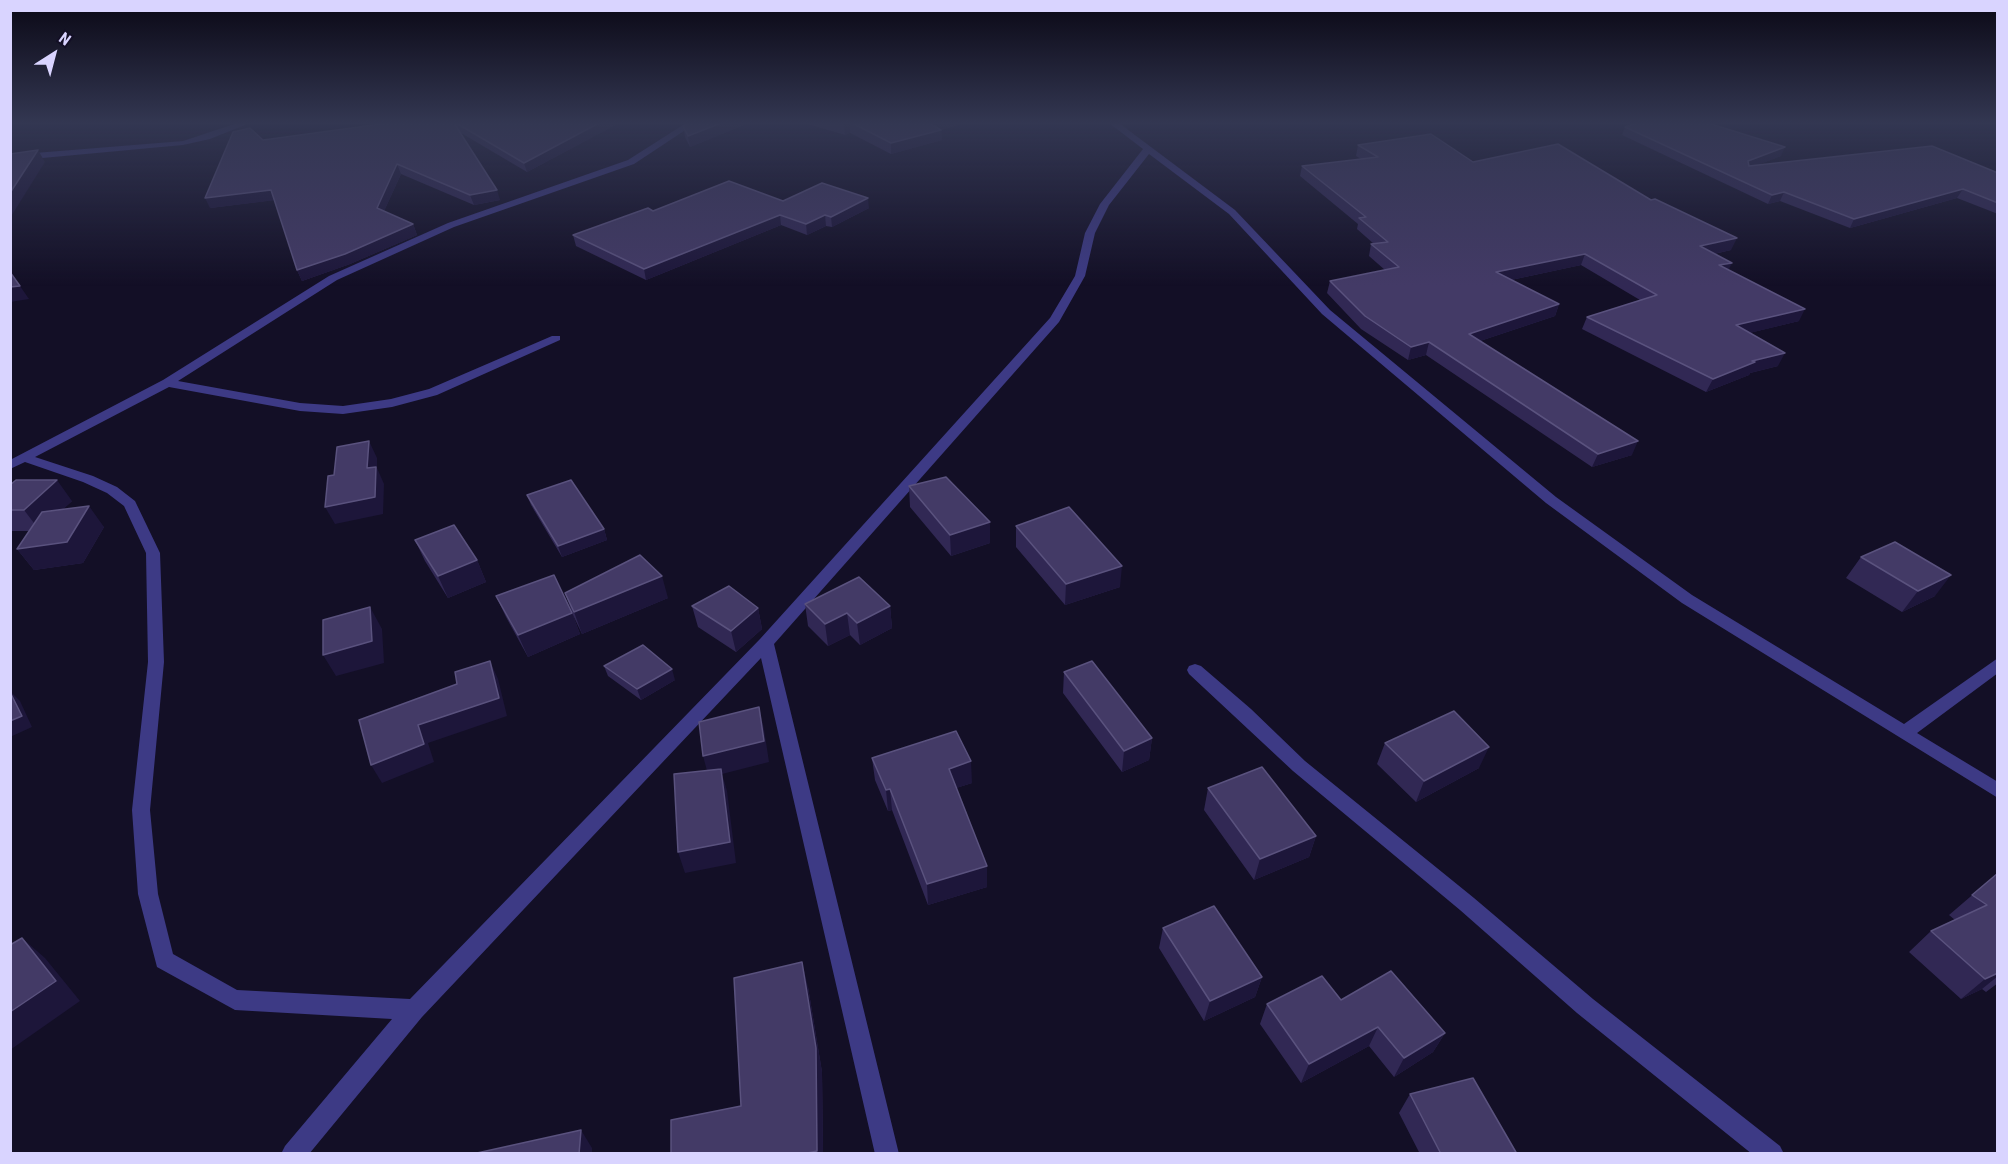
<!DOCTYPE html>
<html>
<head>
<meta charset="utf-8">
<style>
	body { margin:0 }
	#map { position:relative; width:2008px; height:1164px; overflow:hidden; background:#130f26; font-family:"Roboto Condensed",sans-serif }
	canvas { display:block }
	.frame { position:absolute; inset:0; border:12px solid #d9d4ff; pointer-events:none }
	.north { position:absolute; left:24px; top:24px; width:60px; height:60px; -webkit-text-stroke:4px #130f26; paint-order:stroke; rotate:36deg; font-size:16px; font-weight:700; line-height:24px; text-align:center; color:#d9d4ff }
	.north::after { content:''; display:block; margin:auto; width:21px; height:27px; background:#d9d4ff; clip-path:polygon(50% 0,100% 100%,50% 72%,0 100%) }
</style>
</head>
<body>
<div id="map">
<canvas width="2008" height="1164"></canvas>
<div class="frame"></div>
<div class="north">N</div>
</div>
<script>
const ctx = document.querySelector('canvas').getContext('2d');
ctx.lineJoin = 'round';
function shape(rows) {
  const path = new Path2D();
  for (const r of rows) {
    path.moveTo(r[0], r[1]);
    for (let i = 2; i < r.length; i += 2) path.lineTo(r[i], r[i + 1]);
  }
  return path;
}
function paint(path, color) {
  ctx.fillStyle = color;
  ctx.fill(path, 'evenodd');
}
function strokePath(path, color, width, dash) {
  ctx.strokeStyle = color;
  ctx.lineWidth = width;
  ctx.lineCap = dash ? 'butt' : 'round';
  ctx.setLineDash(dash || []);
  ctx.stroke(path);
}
const minor = shape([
	[237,123,250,123,210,139,183,145,10,161,10,155,183,141,237,123],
	[686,123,696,123,634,164,454,227,337,280,178,381,300,403,343,406,391,399,429,389,552,336,560,336,560,340,437,395,392,407,343,414,300,411,169,387,35,457,93,476,117,487,135,501,160,553,164,662,150,810,158,894,173,954,237,990,410,999,760,639,1050,318,1075,276,1085,233,1100,204,1143,149,1109,123,1119,123,1235,210,1330,310,1556,497,1692,595,1904,724,1998,658,1998,673,1917,733,1998,782,1998,798,1682,603,1546,503,1322,314,1229,214,1149,154,1109,205,1095,233,1085,276,1059,322,774,644,899,1154,875,1154,761,658,422,1017,309,1154,281,1154,285,1146,392,1019,235,1010,157,967,138,894,132,810,148,662,146,553,124,506,107,493,83,482,25,462,10,469,10,460,163,380,329,276,448,223,628,160,686,123],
	[1195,664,1201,666,1251,709,1305,761,1474,898,1593,999,1780,1146,1784,1154,1752,1154,1577,1013,1460,910,1293,771,1189,674,1187,670,1189,666,1195,664]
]);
const wall = shape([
	[381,123,619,123,527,172,461,133,500,200,474,205,401,174,384,211,413,224,417,235,350,264,302,281,297,270,274,200,210,208,263,140,383,124],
	[687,123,749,123,690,147,685,137,683,126],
	[804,123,965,123,941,130,942,140,891,154,850,133,845,135],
	[1625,127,1781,156,1757,165,1998,173,1998,214,1957,198,1850,228,1780,201,1768,204,1622,135],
	[1358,145,1473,162,1731,250,1714,254,1728,270,1799,321,1749,333,1778,366,1750,373,1749,375,1706,392,1582,329,1587,317,1640,300,1581,265,1511,280,1559,304,1555,316,1480,341,1632,455,1592,467,1426,355,1408,360,1361,329,1327,293,1330,281,1385,270,1369,256,1371,244,1374,244,1357,229,1358,224,1300,176,1302,166,1361,159,1356,156],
	[783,201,869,208,832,227,826,226,807,235,781,225,646,280,576,246,573,235,653,211],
	[909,486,990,522,990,543,951,556,910,507],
	[527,495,604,529,607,540,562,557,531,505],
	[72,501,63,509,104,527,83,563,34,570,17,549,29,531,10,531,10,510],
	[1016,526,1120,587,1065,605,1016,547],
	[415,540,477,560,486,582,448,598,425,561],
	[1861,557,1935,596,1902,612,1846,578],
	[565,593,668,598,582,634,573,615],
	[496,596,572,613,580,634,528,657,506,617],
	[805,604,890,606,892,628,860,645,850,635,828,646,808,626],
	[692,606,758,608,762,629,736,652,698,627],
	[604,666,675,680,641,700,608,676],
	[1064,672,1152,738,1149,760,1122,772,1063,693],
	[1385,743,1479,768,1416,802,1377,764],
	[872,758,972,783,956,788,987,866,987,887,928,905,892,810,888,811,875,780],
	[1208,788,1316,836,1309,857,1254,880,1204,810],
	[1998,873,1998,983,1986,992,1982,989,1961,999,1909,952,1931,931,1955,920,1949,915],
	[1163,928,1262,977,1255,997,1204,1021,1159,948],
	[808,987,822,1072,823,1154,671,1154,741,1106],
	[1341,1000,1445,1033,1433,1052,1394,1077,1369,1046,1301,1083,1260,1024,1267,1004],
	[1410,1094,1517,1154,1420,1154,1399,1113]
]);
const shadedWall = shape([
	[599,123,619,123,527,172,524,163],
	[721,123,749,123,690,147,688,136],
	[847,123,850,123,850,133,845,135,844,125],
	[928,123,965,123,941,130,942,140,891,154,891,143],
	[1785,147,1781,156,1744,170,1748,161],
	[38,150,45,162,10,218,10,193],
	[397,164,401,174,381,218,377,208],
	[1963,189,1957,198,1850,228,1854,219],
	[271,190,276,200,210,208,205,198],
	[497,190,500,200,474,205,470,195],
	[1784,192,1780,201,1768,204,1772,195],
	[868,198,869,208,832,227,831,217],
	[780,215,781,225,646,280,644,269],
	[825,215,826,226,807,235,806,224],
	[413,224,417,235,350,264,302,281,297,270],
	[1737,238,1731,250,1695,258,1700,246],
	[1585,254,1581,265,1492,284,1496,272],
	[1732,263,1726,275,1719,265],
	[20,286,29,299,10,302,10,287],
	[1559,304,1555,316,1465,346,1469,334],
	[1805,309,1799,321,1729,338,1736,325],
	[1429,342,1426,355,1408,360,1411,347],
	[1785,353,1778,366,1750,373,1749,375,1706,392,1713,379,1752,361],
	[369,441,377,458,377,468,384,484,383,514,335,524,325,507,367,468],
	[1638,441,1632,455,1592,467,1598,454],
	[57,480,72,501,40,531,24,510],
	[89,506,104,527,83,563,34,570,17,549],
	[990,522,990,543,951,556,950,535],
	[604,529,607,540,562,557,558,546],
	[477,560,486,582,448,598,438,576],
	[1122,566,1120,587,1065,605,1066,584],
	[1951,575,1935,596,1902,612,1918,591],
	[662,576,668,598,582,634,574,612],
	[890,606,892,628,860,645,857,623],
	[370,607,382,629,384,663,336,676,323,655],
	[758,608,762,629,736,652,731,631],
	[572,613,580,634,528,657,518,635],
	[847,613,850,635,828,646,825,624],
	[490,661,498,679,507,716,428,743,434,762,382,783,371,765],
	[672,669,675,680,641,700,637,689],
	[10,691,20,701,32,727,10,737],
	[759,707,764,729,769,762,722,774,727,791,736,863,685,873,678,852,709,778,703,756],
	[1152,738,1149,760,1122,772,1124,751],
	[1489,747,1479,768,1416,802,1424,781],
	[971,761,972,783,950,790,949,769],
	[890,789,892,810,888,811,886,790],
	[1316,836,1309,857,1254,880,1260,859],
	[987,866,987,887,928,905,927,884],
	[22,938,45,958,80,1001,10,1050,10,1012],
	[802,962,808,987,822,1072,823,1154,818,1154,817,1151],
	[1998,973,1998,976,1982,989,1961,999,1985,979],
	[1262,977,1255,997,1204,1021,1210,1001],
	[1378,1027,1369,1046,1301,1083,1309,1064],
	[1445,1033,1433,1052,1394,1077,1404,1058],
	[581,1130,592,1148,592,1154,579,1154]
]);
const building = shape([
	[388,123,454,123,497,190,470,195,397,164,377,208,413,224,345,254,297,270,271,190,205,198,233,132,250,128,263,140,388,123],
	[456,123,599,123,524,163,456,123],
	[687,123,721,123,688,136,683,126,687,123],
	[852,123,929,123,941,130,891,143,852,123],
	[1638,123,1708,123,1785,147,1748,161,1749,166,1932,146,1998,173,1998,203,1963,189,1854,219,1784,192,1772,195,1625,127,1638,123],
	[1431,134,1473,162,1558,144,1651,200,1655,199,1737,238,1700,246,1732,263,1719,265,1805,309,1736,325,1785,353,1752,361,1755,362,1713,379,1587,317,1657,295,1585,254,1496,272,1559,304,1469,334,1638,441,1598,454,1429,342,1411,347,1365,316,1330,281,1399,267,1371,244,1388,242,1359,218,1366,217,1302,166,1378,157,1358,145,1431,134],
	[38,150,10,193,10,154,38,150],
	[729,181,783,201,822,183,868,198,831,217,825,215,806,224,780,215,644,269,573,235,648,208,653,211,729,181],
	[10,272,20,286,10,287,10,272],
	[369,441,367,468,376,467,375,497,325,507,328,476,334,475,337,447,369,441],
	[946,477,990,522,950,535,909,486,946,477],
	[16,480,57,480,24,510,10,510,10,485,16,480],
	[571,480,604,529,558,546,527,495,571,480],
	[89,506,67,542,17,549,42,512,89,506],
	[1069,507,1122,566,1066,584,1016,526,1069,507],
	[454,525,477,560,438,576,415,540,454,525],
	[1895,542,1951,575,1918,591,1861,557,1895,542],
	[640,555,662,576,574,612,565,593,640,555],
	[554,575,572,613,518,635,496,596,554,575],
	[859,577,890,606,857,623,847,613,825,624,805,604,859,577],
	[729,586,758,608,731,631,692,606,729,586],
	[370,607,372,641,323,655,323,620,370,607],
	[643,645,672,669,637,689,604,666,643,645],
	[490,661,499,698,418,725,424,744,371,765,359,720,457,684,455,672,490,661],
	[1092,661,1152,738,1124,751,1064,672,1092,661],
	[10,692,22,716,10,721,10,692],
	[759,707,764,741,703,756,699,722,759,707],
	[1454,711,1489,747,1424,781,1385,743,1454,711],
	[956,731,971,761,949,769,987,866,927,884,890,789,886,790,872,758,956,731],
	[1262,767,1316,836,1260,859,1208,788,1262,767],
	[721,769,730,842,678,852,674,774,721,769],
	[1998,873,1998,973,1985,979,1931,931,1987,905,1972,895,1998,873],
	[1214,906,1262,977,1210,1001,1163,928,1214,906],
	[22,938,56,981,10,1012,10,945,22,938],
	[802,962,816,1048,817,1151,803,1154,671,1154,671,1120,741,1106,734,978,802,962],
	[1391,971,1445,1033,1404,1058,1378,1027,1309,1064,1267,1004,1322,976,1341,1000,1391,971],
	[1473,1078,1517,1154,1441,1154,1410,1094,1473,1078],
	[581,1130,579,1154,477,1154,477,1153,581,1130]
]);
paint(minor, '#3d3a85');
paint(wall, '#312854');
paint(shadedWall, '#1d163a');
paint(building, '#433a66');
strokePath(building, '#5a527e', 1.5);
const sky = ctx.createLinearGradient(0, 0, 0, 286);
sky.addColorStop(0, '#0a0815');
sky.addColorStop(0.43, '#333752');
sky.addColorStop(1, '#33375200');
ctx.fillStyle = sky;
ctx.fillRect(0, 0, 2008, 286);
</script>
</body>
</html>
